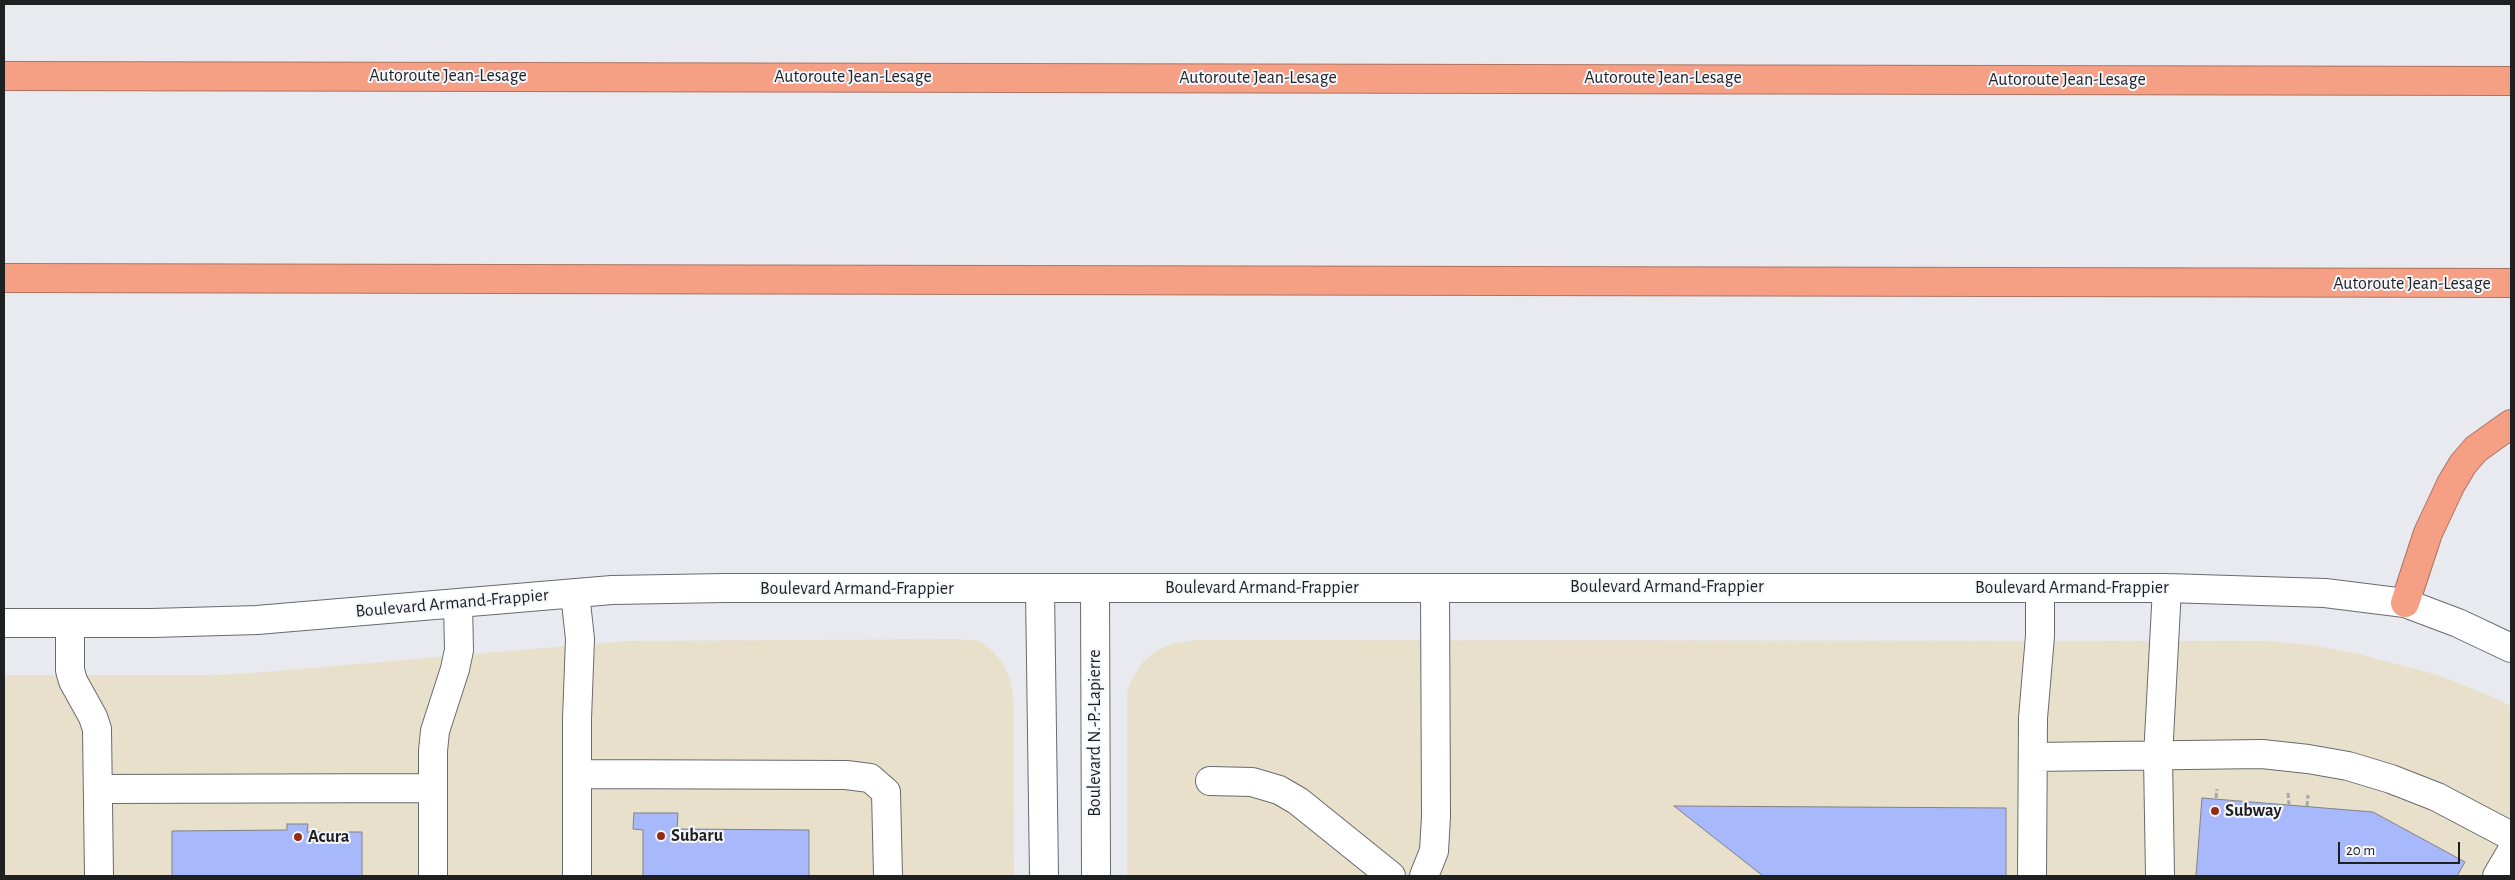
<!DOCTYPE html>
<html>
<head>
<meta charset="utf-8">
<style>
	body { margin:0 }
	#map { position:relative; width:2515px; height:880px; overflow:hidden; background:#e8eaf0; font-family:"Alegreya Sans",sans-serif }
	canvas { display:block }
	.frame { position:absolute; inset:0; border:5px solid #1f2022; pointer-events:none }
	.scale { position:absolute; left:2338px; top:842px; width:122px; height:22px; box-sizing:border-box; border:2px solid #1f2022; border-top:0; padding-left:6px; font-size:15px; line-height:18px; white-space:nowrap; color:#1f2022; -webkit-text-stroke:4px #f6f7fd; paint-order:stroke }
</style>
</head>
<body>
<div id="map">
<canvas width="2515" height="880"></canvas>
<div class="frame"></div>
<div class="scale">20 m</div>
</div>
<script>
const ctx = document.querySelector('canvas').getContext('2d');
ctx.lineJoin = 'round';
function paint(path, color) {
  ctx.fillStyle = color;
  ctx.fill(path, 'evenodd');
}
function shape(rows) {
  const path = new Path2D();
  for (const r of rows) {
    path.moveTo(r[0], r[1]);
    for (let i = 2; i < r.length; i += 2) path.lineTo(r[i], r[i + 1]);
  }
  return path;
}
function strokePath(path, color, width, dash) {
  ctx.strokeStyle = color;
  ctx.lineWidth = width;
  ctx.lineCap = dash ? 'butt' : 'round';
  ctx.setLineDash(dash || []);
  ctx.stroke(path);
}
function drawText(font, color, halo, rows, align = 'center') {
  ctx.font = font + ' "Alegreya Sans",sans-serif';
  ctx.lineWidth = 4;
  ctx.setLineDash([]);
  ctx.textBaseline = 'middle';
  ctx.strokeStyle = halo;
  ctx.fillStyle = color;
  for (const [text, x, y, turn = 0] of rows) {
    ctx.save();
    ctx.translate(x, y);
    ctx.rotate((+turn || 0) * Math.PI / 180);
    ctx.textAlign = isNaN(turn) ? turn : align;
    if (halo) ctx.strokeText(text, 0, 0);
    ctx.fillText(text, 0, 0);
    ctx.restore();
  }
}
const commercial = shape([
	[956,639,980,641,990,649,1001,660,1009,676,1013,694,1014,876,4,876,4,675,208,675,253,673,625,641],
	[1195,640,2265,641,2311,645,2355,653,2438,675,2486,694,2511,706,2511,876,1127,876,1127,694,1132,678,1143,662,1157,650,1174,643]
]);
const building = shape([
	[2202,798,2373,812,2465,862,2457,876,2196,876,2202,798],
	[1674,806,2006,808,2006,876,1763,876,1674,806],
	[634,813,678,813,677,829,809,830,809,876,643,876,643,830,633,829,634,813],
	[287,824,308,824,307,832,362,832,362,876,172,876,172,831,287,830,287,824]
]);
const path = shape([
	[2288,793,2289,805],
	[2216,798,2217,789],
	[2307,806,2308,795]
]);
const minor = shape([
	[1040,589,1044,876],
	[1095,589,1096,876],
	[575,593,580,639,577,719,577,876],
	[4,623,152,623,257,620,612,590,725,588,2167,588,2325,593,2405,603,2458,623,2511,648],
	[70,623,70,670,73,681,93,717,97,729,99,876],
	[2033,757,2262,754,2308,759,2348,766,2391,779,2437,797,2511,836],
	[577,774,846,775,870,778,886,792,888,876],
	[1210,781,1252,782,1279,790,1298,801,1391,876],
	[99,789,433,788],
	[433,876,433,751,435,731,455,669,459,650,458,604],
	[1424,876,1434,851,1436,816,1435,588],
	[2032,876,2033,718,2040,636,2040,589],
	[2160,876,2158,757,2167,588],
	[2497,876,2511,852]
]);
const highway = shape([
	[4,76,2511,81],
	[4,278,2511,283],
	[2405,603,2428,533,2451,484,2463,464,2476,449,2511,424]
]);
const markers = [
	[2215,811,5,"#942b17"],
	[661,836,5,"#942b17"],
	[298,837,5,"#942b17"]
];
const streetNames = [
	["Autoroute Jean-Lesage",448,76],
	["Autoroute Jean-Lesage",853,77],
	["Autoroute Jean-Lesage",1258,78],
	["Autoroute Jean-Lesage",1663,78],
	["Autoroute Jean-Lesage",2067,80],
	["Autoroute Jean-Lesage",2412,284],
	["Boulevard Armand-Frappier",1667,587],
	["Boulevard Armand-Frappier",1262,588],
	["Boulevard Armand-Frappier",2072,588],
	["Boulevard Armand-Frappier",857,589],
	["Boulevard Armand-Frappier",452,603,-5],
	["Boulevard N.-P.-Lapierre",1095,733,-90]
];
const poiNames = [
	["Subway",2225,811],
	["Subaru",671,836],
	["Acura",308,837]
];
paint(commercial, '#e9e0cb');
paint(building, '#a8b9fb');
strokePath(building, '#818287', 1);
strokePath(minor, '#696a6f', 30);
strokePath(highway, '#aa7362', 30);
strokePath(path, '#a5a7ac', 3, [5, 2.5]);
strokePath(minor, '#fff', 28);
strokePath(highway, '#f5a085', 28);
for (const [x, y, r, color] of markers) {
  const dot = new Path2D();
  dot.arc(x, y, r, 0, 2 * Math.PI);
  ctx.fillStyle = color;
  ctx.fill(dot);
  strokePath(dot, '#f6f7fd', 2);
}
drawText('18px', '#1f2022', '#f6f7fd', streetNames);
drawText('bold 18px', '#1f2022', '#f6f7fd', poiNames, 'left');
</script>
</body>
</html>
